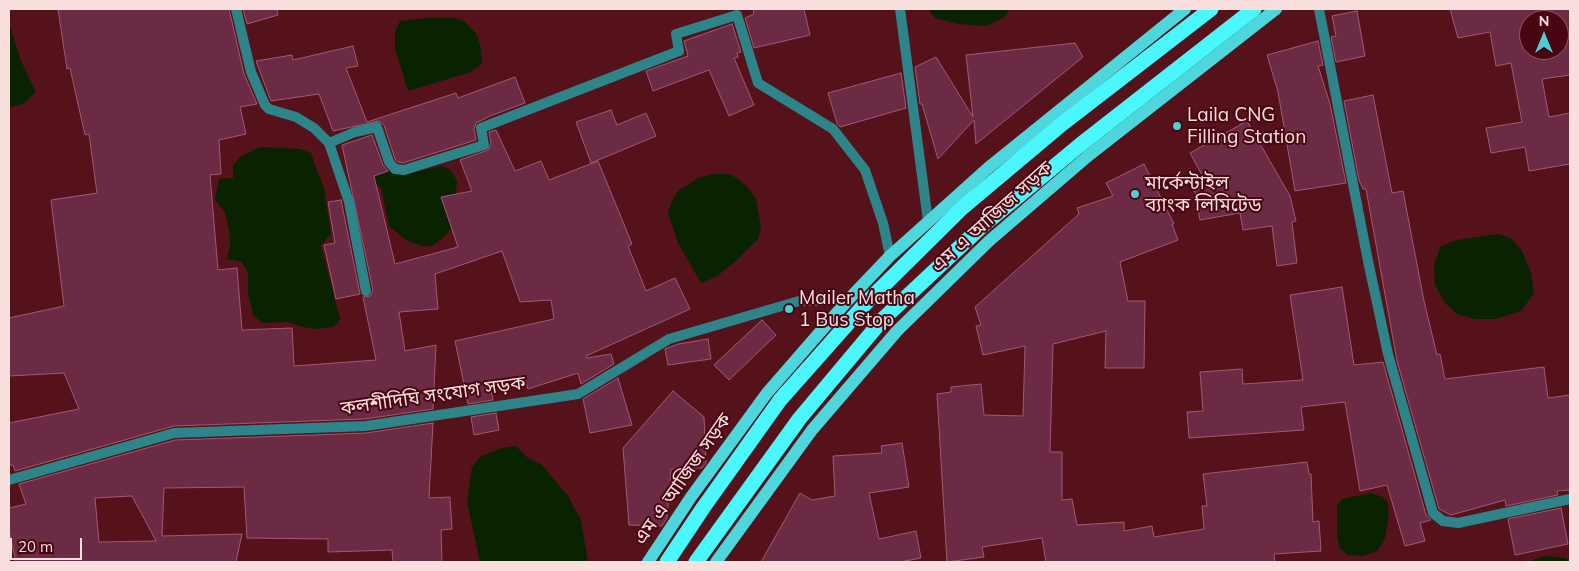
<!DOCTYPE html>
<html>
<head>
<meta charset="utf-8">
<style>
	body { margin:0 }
	#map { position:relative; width:1579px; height:571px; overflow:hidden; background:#55121a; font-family:Mulish,sans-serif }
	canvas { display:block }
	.frame { position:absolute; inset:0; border:10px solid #fadfdf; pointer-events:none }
	.north { position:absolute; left:1519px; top:10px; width:50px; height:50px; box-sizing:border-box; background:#490511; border:1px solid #905c63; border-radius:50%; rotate:0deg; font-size:14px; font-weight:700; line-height:20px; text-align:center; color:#fadfdf }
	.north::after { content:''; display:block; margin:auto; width:18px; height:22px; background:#51ccd1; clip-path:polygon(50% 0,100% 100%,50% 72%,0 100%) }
	.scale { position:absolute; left:10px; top:538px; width:72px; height:22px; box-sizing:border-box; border:2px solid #fadfdf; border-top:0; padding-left:6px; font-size:15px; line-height:18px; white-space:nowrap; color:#fadfdf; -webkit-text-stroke:4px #490511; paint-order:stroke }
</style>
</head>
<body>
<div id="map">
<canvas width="1579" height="571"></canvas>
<div class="frame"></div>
<div class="north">N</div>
<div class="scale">20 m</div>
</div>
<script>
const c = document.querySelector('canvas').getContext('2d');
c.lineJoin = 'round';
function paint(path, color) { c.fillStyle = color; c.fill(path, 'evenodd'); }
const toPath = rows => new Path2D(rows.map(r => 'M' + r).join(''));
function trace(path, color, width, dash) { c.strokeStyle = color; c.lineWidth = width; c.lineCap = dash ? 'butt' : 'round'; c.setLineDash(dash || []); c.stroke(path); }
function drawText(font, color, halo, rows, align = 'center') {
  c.font = font + ' Mulish,"Noto Sans Bengali",sans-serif'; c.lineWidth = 4; c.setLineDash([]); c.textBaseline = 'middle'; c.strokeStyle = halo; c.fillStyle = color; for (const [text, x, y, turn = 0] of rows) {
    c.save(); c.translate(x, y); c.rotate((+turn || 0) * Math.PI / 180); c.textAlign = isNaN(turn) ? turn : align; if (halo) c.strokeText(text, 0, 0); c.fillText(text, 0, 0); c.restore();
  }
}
paint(toPath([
	[928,9,1009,9,1005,17,987,26,959,24,935,18],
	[426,18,456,18,465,22,477,35,481,49,482,64,471,72,408,91,395,49,395,32,400,21],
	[9,23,21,61,36,92,23,104,9,107],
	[260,147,300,149,311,153,315,165,324,188,331,234,321,245,340,319,334,327,317,329,303,327,288,322,262,323,253,315,248,293,248,272,242,262,227,259,230,247,229,229,225,212,215,200,219,179,233,178,233,165,240,157],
	[442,166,451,170,457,181,453,227,443,238,432,246,422,246,406,240,389,226,381,188,373,183,370,175,375,170,407,174],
	[714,174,729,174,740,180,749,189,756,199,761,228,758,239,736,261,716,277,701,283,678,243,668,213,671,203,678,191,700,177],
	[1499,234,1512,239,1522,251,1531,272,1534,293,1521,311,1496,319,1475,319,1457,314,1445,303,1435,285,1434,264,1441,246,1457,240],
	[516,446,528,458,542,465,568,496,581,520,588,562,480,562,467,502,472,467,480,457,501,448],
	[1371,493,1383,497,1388,503,1389,514,1385,538,1377,551,1363,556,1348,555,1340,549,1337,535,1337,506,1342,499],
	[1545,556,1565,558,1570,562,1526,562]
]), '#092301');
const building = toPath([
	[58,9,229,9,244,74,257,104,240,107,246,134,219,140,221,174,210,175,218,270,237,268,242,330,292,328,294,366,376,360,363,297,370,296,373,290,342,145,372,135,383,165,388,171,374,176,395,264,458,247,441,197,472,191,460,160,488,150,491,144,489,132,496,130,515,171,541,161,549,180,598,161,632,244,628,246,646,291,675,278,690,309,586,356,587,358,611,354,614,364,581,384,578,373,528,389,525,379,490,386,493,400,468,404,455,341,554,319,551,300,520,302,502,251,435,274,438,309,399,312,405,351,436,345,433,409,365,419,174,426,15,471,13,465,9,465,9,423,79,409,64,373,9,376,9,318,64,306,51,200,97,193,89,134,85,135,70,68,67,69,58,9],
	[243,9,277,9,278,15,247,24,243,9],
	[753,9,804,9,810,35,754,48,745,18,754,14,753,9],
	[1450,9,1570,9,1570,75,1542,79,1549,117,1570,113,1570,164,1529,171,1525,147,1491,153,1486,128,1522,122,1511,63,1496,66,1490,32,1458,38,1450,9],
	[1529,20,1559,20,1559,50,1529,50,1529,20],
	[1357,11,1365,56,1336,62,1331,37,1336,36,1332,16,1357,11],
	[732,24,741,52,737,53,738,57,734,58,754,105,729,116,709,70,653,91,646,71,688,56,684,41,732,24],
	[1318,41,1323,65,1318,66,1330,104,1346,183,1295,191,1278,92,1267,55,1318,41],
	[1075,43,1083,57,976,144,974,120,938,159,922,104,920,104,915,67,936,57,973,117,966,55,1075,43],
	[353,46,358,66,346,68,367,122,456,93,458,98,515,77,525,103,490,116,476,123,474,129,476,140,403,163,398,162,395,159,384,125,379,121,333,131,319,94,271,101,256,61,292,55,293,60,353,46],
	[901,73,906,108,840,127,837,123,828,93,901,73],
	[1373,95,1392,193,1403,191,1424,301,1437,355,1440,354,1445,379,1544,367,1548,398,1570,395,1570,490,1557,491,1558,495,1506,506,1505,500,1451,515,1439,509,1397,361,1366,189,1363,189,1359,180,1344,101,1373,95],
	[611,110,617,125,646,113,656,136,591,163,576,122,611,110],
	[1247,121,1290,196,1296,221,1292,222,1297,263,1277,266,1272,226,1243,230,1240,213,1200,220,1194,188,1208,186,1190,153,1247,121],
	[1144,164,1174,224,1172,224,1178,240,1120,262,1128,301,1145,301,1144,368,1105,368,1106,331,1053,344,1050,452,1062,452,1062,500,1072,499,1077,525,1124,522,1124,531,1152,526,1154,537,1204,529,1202,506,1207,506,1203,474,1307,462,1309,474,1311,474,1313,522,1319,521,1321,551,1274,554,1275,562,1046,562,1042,538,982,547,984,557,947,562,937,394,951,392,951,387,981,384,984,415,1023,416,1025,346,983,355,976,326,981,325,975,307,1079,214,1077,208,1113,196,1106,183,1144,164],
	[341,200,360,294,336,299,324,245,335,243,328,202,341,200],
	[1342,287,1354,365,1383,362,1426,515,1431,520,1420,523,1425,541,1405,546,1387,485,1360,491,1345,402,1301,407,1304,430,1189,438,1187,412,1203,411,1200,372,1242,369,1243,384,1303,380,1290,295,1342,287],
	[762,320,776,335,729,380,714,365,762,320],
	[708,339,711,359,668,365,665,349,678,344,708,339],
	[618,378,632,425,590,433,583,399,618,378],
	[673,391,704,417,706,463,702,468,671,469,667,518,662,526,629,525,623,448,673,391],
	[496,413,499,430,474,435,471,417,496,413],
	[433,423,429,498,450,497,452,529,441,530,442,562,393,562,392,550,328,552,328,539,247,538,244,487,164,488,162,536,242,534,236,562,16,562,9,531,9,508,26,504,19,484,175,440,366,433,433,423],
	[132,496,156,541,99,542,95,498,132,496],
	[902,443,909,487,869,493,879,539,916,531,921,558,900,562,761,562,800,493,812,500,835,496,833,456,882,453,881,446,902,443],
	[1561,508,1568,544,1515,555,1508,519,1561,508]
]);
paint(building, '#6c2b44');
trace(building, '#a15a72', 1);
trace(toPath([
	[236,9,251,72,265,105,269,109,296,117,314,128,329,143,349,202,366,291],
	[900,9,928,221],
	[1319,9,1368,261,1388,354,1433,513,1443,521,1458,523,1570,499],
	[329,143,355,132,377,127,389,162,395,169,404,170,484,145,481,128,679,51,676,34,737,15,758,83,833,129,865,170,883,223,890,256],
	[9,480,174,433,366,426,578,394,669,339,799,301,848,300]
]), '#2d8589', 10);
trace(toPath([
	[648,562,691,497,767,393,848,300,890,256,988,168,1185,9],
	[716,562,812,430,897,331,989,241,1088,156,1276,9]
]), '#4dd6db', 12);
trace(toPath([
	[667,562,703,508,780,400,866,303,962,208,1062,124,1211,9],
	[696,562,800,418,883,319,980,228,1080,145,1254,9]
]), '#49f7fd', 15);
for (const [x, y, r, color] of [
	[1177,126,5,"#51ccd1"],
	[1135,194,5,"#51ccd1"],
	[789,309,5,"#51ccd1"]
]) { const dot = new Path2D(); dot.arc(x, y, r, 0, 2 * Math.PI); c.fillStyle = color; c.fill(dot); trace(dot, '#490511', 2); }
drawText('19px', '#fadfdf', '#490511', [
	["Laila CNG",1187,115],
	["Filling Station",1187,137],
	["মার্কেন্টাইল",1145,183],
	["ব্যাংক লিমিটেড",1145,205],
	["Mailer Matha",799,298],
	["1 Bus Stop",799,320]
], 'left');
drawText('19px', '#fadfdf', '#490511', [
	["এম এ আজিজ সড়ক",992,217,-42],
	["কলশীদিঘি সংযোগ সড়ক",433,396,-8],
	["এম এ আজিজ সড়ক",683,479,-55]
]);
</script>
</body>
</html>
